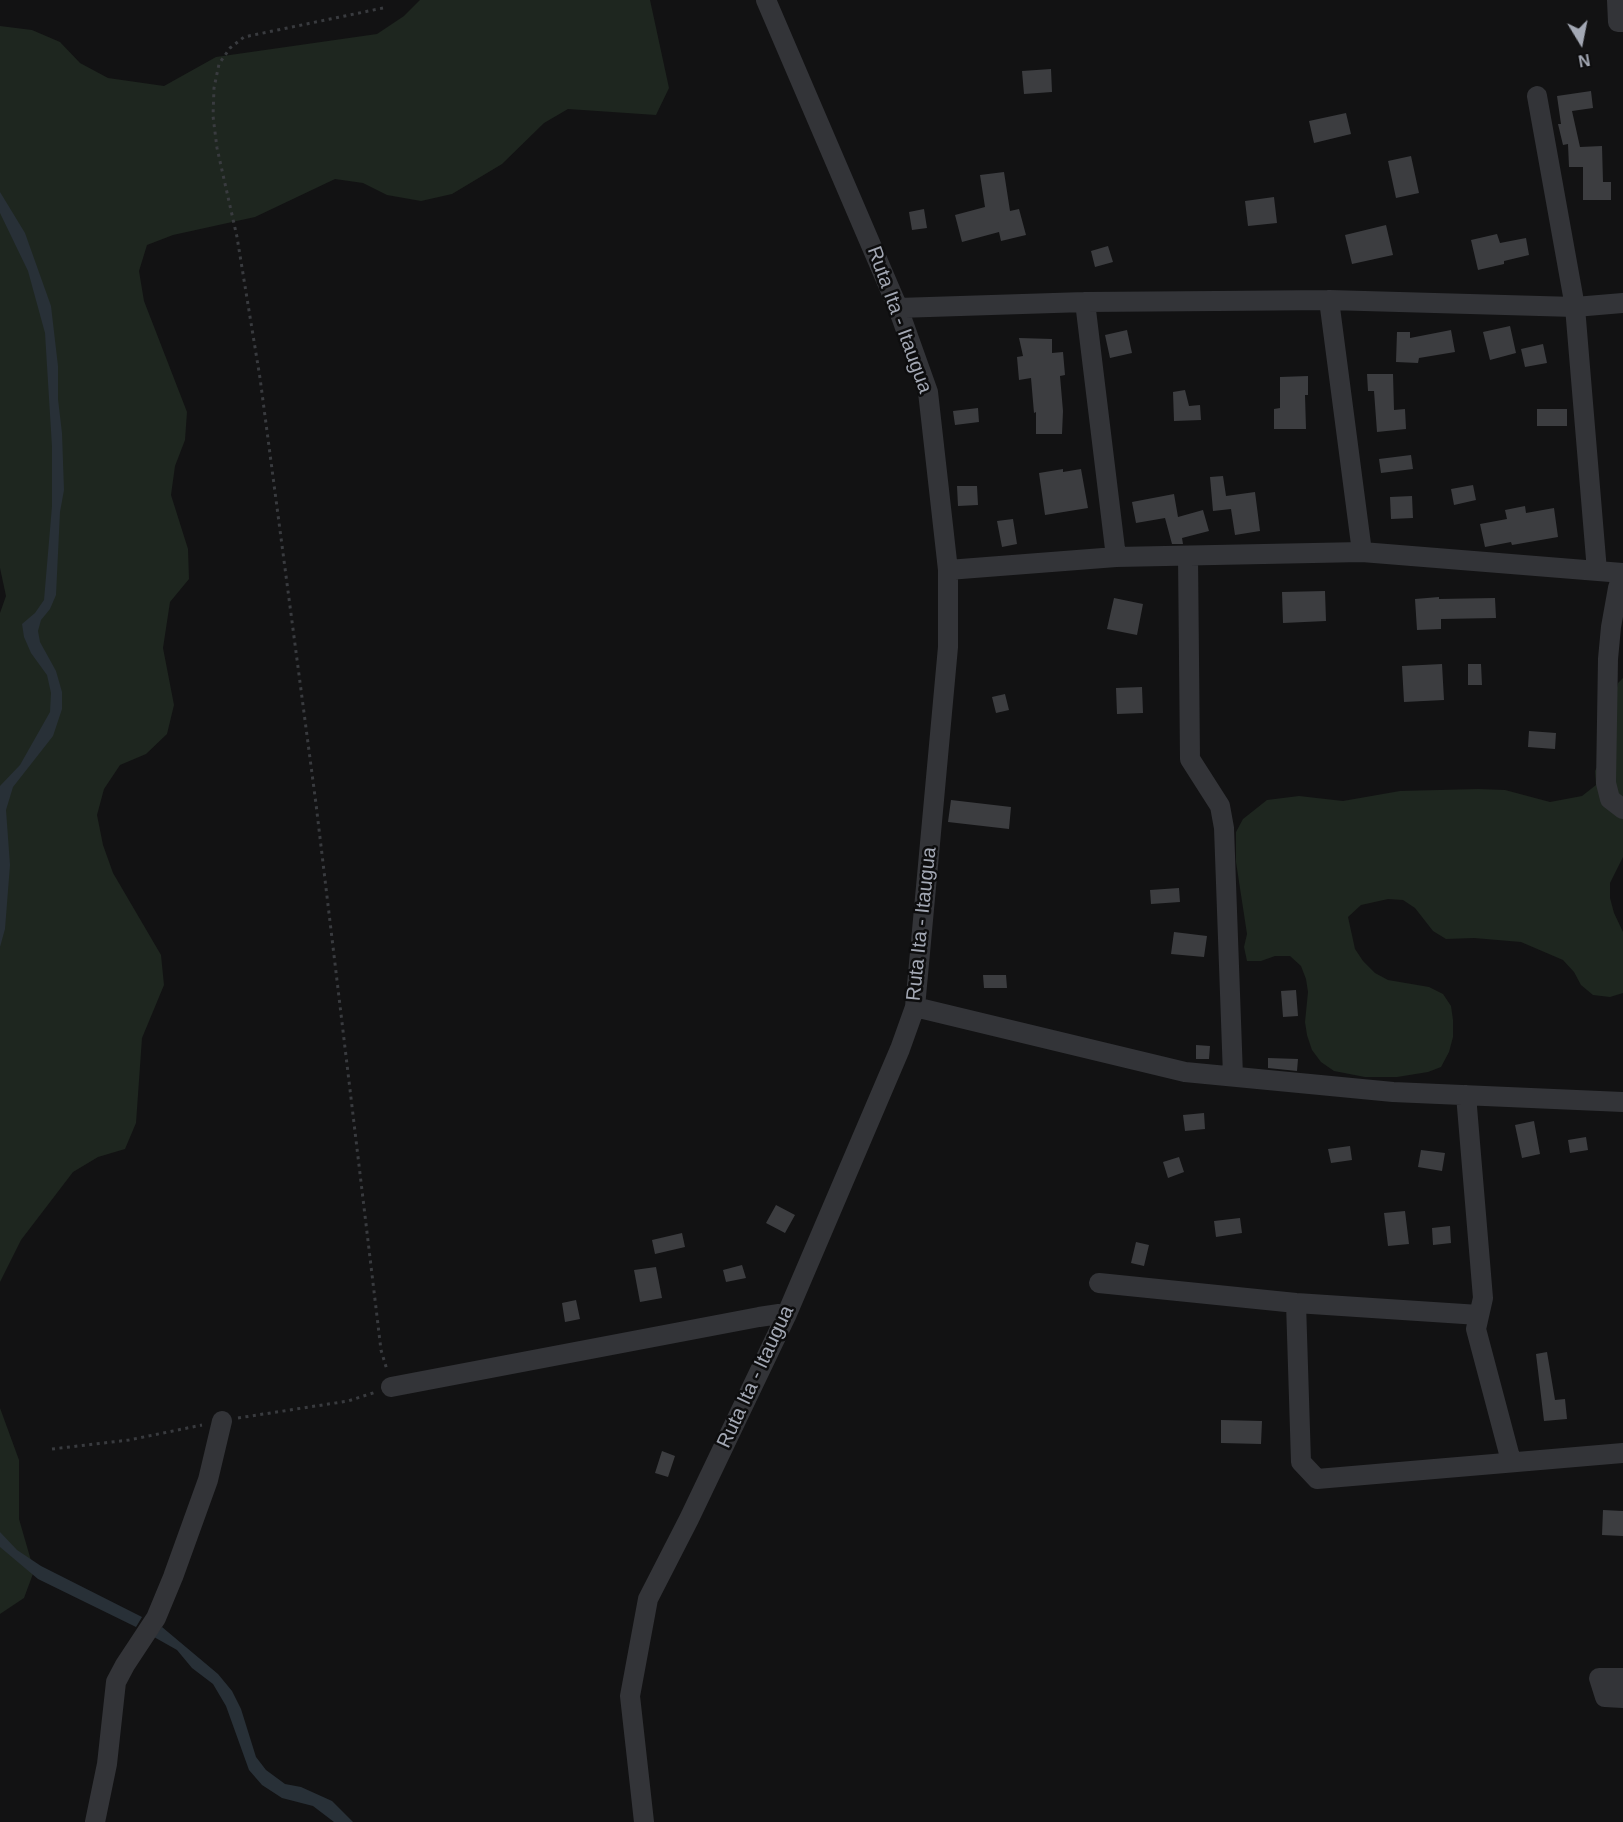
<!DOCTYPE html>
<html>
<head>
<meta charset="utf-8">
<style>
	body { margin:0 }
	#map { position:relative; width:1623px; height:1822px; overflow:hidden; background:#121213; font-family:Arial,sans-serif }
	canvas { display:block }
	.north { position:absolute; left:1551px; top:12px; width:60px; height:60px; -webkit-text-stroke:4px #0d0d0e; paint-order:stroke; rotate:170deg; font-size:16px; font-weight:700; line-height:24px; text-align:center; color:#a3a8b4 }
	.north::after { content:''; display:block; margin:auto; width:21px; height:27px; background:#a3a8b4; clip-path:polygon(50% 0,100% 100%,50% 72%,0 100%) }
</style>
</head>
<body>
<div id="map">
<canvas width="1623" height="1822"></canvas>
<div class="north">N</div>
</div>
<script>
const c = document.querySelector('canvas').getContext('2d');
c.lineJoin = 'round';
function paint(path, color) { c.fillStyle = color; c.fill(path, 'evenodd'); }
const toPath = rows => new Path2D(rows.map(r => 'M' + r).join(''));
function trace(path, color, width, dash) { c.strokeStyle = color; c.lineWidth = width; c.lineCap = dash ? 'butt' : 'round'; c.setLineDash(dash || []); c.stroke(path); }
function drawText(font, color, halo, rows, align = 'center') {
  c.font = font + ' Arial,sans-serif'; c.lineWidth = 5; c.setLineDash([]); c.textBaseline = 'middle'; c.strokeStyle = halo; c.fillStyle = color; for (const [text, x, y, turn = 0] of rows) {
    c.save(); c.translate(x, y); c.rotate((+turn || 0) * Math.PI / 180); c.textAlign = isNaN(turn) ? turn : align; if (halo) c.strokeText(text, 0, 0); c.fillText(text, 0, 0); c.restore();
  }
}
paint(toPath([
	[420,0,650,0,669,88,656,115,568,109,544,123,502,164,452,194,421,201,387,195,363,183,335,179,255,217,173,235,147,245,139,271,144,301,187,412,185,440,175,466,171,495,188,549,189,579,170,602,163,648,174,705,167,734,146,754,120,765,104,789,97,815,103,845,113,873,161,955,164,985,142,1038,136,1123,125,1149,98,1157,73,1172,21,1240,0,1282,0,613,6,596,0,568,0,26,32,30,60,42,80,63,108,78,164,86,216,57,377,34,404,16],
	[1623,678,1623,857,1610,883,1610,898,1614,913,1623,932,1623,993,1610,997,1593,995,1581,985,1574,972,1563,960,1521,942,1474,938,1446,939,1433,931,1415,908,1403,900,1388,899,1361,905,1348,917,1355,949,1363,961,1375,973,1388,980,1429,987,1443,994,1451,1006,1453,1020,1453,1037,1449,1052,1441,1067,1428,1072,1397,1077,1365,1077,1334,1071,1321,1062,1312,1050,1307,1035,1305,1022,1308,992,1306,979,1301,966,1290,956,1275,956,1261,961,1247,961,1244,947,1247,934,1236,862,1236,832,1243,819,1267,800,1299,796,1343,801,1400,791,1478,789,1505,790,1550,802,1582,796,1596,785,1595,771,1601,759,1618,683],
	[0,1408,19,1460,19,1519,34,1571,24,1598,0,1614]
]), '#1e261f');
paint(toPath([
	[0,192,25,233,51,306,58,366,58,399,62,433,64,490,60,512,56,595,50,609,41,620,38,631,40,642,56,671,62,692,62,709,53,736,13,787,6,810,10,865,5,929,0,947,0,786,20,765,50,712,51,693,47,675,31,653,24,637,22,624,35,613,44,600,52,506,52,447,45,333,28,271,0,213],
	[0,1532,17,1550,41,1566,142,1617,136,1627,38,1579,0,1547],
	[162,1627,218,1674,232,1691,241,1709,256,1757,266,1770,285,1784,301,1787,332,1801,353,1822,334,1822,313,1806,282,1798,262,1785,249,1770,226,1706,213,1684,192,1668,177,1650,154,1637]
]), '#283037');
paint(toPath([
	[1051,69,1052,92,1024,94,1022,71],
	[1591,91,1593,108,1572,111,1580,147,1602,146,1603,182,1611,182,1611,200,1583,200,1583,167,1569,167,1568,144,1563,145,1558,124,1561,124,1557,96],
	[1346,113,1351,134,1314,143,1309,121],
	[1411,156,1419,193,1396,198,1388,161],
	[1004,172,1010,211,1019,209,1026,235,1001,241,999,232,962,242,955,215,985,207,980,175],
	[1274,197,1277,223,1248,226,1245,201],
	[924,209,927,228,912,230,909,212],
	[1386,225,1393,255,1352,264,1345,235],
	[1497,234,1500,243,1526,238,1529,255,1504,261,1504,264,1478,270,1471,240],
	[1108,246,1113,262,1095,267,1091,251],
	[1510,326,1516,353,1490,360,1483,332],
	[1127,330,1132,353,1110,358,1105,335],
	[1451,330,1455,352,1419,358,1418,363,1396,362,1397,332,1410,332,1410,338],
	[1019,338,1052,339,1052,353,1063,352,1065,375,1060,376,1063,411,1062,434,1036,434,1036,412,1034,413,1031,378,1019,380,1017,357,1023,356],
	[1543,344,1547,363,1525,367,1521,349],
	[1367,374,1393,374,1394,410,1405,409,1406,429,1377,432,1374,391,1368,391],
	[1308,376,1308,395,1305,395,1306,429,1274,429,1274,409,1280,408,1280,377],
	[1185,390,1189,406,1200,405,1201,420,1174,421,1173,392],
	[978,408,979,422,955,425,953,411],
	[1537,409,1567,409,1567,426,1537,426],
	[1411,455,1413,469,1381,473,1379,459],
	[1063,469,1063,472,1081,469,1088,508,1045,515,1039,473],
	[1223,476,1226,496,1255,492,1260,531,1235,535,1231,509,1213,511,1210,477],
	[1473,485,1476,500,1454,505,1451,489],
	[957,486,977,486,978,505,958,506],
	[1174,494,1178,517,1203,510,1209,531,1182,538,1183,544,1172,544,1165,518,1136,523,1132,502],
	[1412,496,1413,518,1391,519,1390,497],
	[1525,506,1526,513,1554,508,1558,537,1512,545,1511,542,1485,547,1480,524,1507,519,1505,510],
	[1013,519,1017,544,1002,547,997,521],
	[1325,591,1326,621,1283,623,1282,592],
	[1439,597,1439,599,1495,598,1496,618,1441,619,1441,629,1417,630,1415,599],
	[1114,598,1143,604,1137,635,1107,629],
	[1442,664,1444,700,1404,702,1402,666],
	[1468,664,1481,664,1482,685,1468,685],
	[1142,687,1143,713,1117,714,1116,688],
	[1005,694,1009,710,996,713,992,697],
	[1529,731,1556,733,1555,749,1528,747],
	[951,800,1011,807,1009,829,948,822],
	[1179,888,1180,902,1151,904,1150,890],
	[1174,932,1207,936,1204,957,1171,954],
	[983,975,1006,975,1007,988,984,988],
	[1296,990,1298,1016,1283,1017,1281,991],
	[1196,1045,1210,1046,1209,1059,1196,1059],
	[1268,1058,1298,1059,1297,1071,1268,1068],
	[1204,1113,1205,1129,1185,1131,1183,1115],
	[1534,1121,1540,1154,1522,1158,1515,1125],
	[1586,1137,1588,1150,1570,1153,1568,1140],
	[1350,1146,1352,1160,1331,1163,1328,1149],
	[1421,1150,1445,1153,1442,1171,1418,1167],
	[1179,1157,1184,1172,1168,1178,1163,1162],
	[776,1205,795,1215,785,1233,766,1223],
	[1405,1211,1409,1244,1388,1246,1384,1213],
	[1240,1218,1242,1233,1216,1237,1214,1221],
	[1450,1226,1451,1243,1433,1245,1432,1228],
	[682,1233,685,1247,655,1254,652,1240],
	[1136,1242,1149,1245,1144,1266,1131,1263],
	[742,1265,746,1278,726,1282,723,1270],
	[656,1267,662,1298,640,1302,634,1270],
	[576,1300,580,1319,565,1322,562,1303],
	[1547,1352,1555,1400,1565,1399,1567,1419,1544,1421,1536,1354],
	[1221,1420,1262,1421,1261,1444,1221,1443],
	[662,1451,675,1456,668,1477,655,1473],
	[1603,1510,1623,1511,1623,1536,1602,1535]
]), '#3c3d40');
trace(toPath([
	[383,8,244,37,230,48,219,64,214,88,213,116,217,148,237,237,260,378,316,804,381,1350,387,1370],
	[238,1418,348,1401,376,1392],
	[52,1449,129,1440,202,1425]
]), '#393b3f', 3, [3, 4.5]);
trace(toPath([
	[1617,0,1618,22,1623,22],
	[1537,96,1575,307,1597,571],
	[1329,300,1362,552],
	[1085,302,1116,557],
	[898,308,1085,302,1217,301,1329,300,1575,307,1623,303],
	[1188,556,1190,759,1220,806,1224,828,1233,1076],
	[948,570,1116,557,1362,552,1623,573],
	[1623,573,1618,588,1611,627,1608,659,1606,783,1610,799,1623,809],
	[915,1007,1185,1072,1393,1092,1623,1102],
	[1466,1095,1483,1298,1476,1329,1511,1461],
	[1099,1283,1296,1303,1479,1315],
	[1296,1303,1301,1462,1317,1479,1623,1453],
	[391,1387,759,1317,779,1314,786,1316],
	[1623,1678,1599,1678,1605,1697,1623,1698],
	[95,1822,107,1764,116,1682,125,1665,156,1618,173,1577,208,1480,222,1421],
	[644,1822,630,1696,648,1599,689,1519,786,1316,900,1049,915,1007,948,647,948,570,928,392,898,308,766,0]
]), '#333438', 20);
drawText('20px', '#a3a8b4', '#0d0d0e', [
	["Ruta Ita - Itaugua",899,320,70],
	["Ruta Ita - Itaugua",922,924,-84],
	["Ruta Ita - Itaugua",756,1377,-65]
]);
</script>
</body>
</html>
